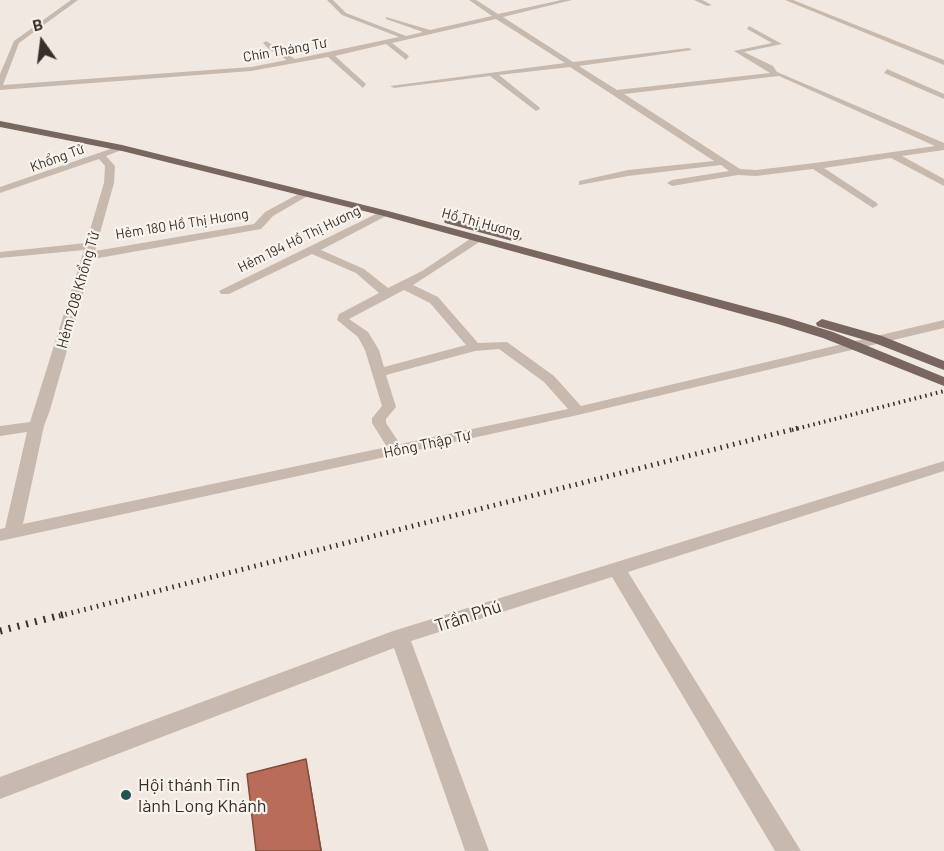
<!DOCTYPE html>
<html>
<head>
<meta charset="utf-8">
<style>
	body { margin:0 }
	#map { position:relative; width:944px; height:851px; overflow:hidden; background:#f1e9e1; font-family:Barlow,sans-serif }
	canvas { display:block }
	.north { position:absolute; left:12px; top:12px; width:60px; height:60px; -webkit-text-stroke:4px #f9f3ee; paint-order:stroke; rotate:346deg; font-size:16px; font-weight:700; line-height:24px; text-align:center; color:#382f2c }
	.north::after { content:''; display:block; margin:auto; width:21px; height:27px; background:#382f2c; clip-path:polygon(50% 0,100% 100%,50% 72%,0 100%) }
</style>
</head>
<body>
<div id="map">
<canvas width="944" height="851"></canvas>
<div class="north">B</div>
</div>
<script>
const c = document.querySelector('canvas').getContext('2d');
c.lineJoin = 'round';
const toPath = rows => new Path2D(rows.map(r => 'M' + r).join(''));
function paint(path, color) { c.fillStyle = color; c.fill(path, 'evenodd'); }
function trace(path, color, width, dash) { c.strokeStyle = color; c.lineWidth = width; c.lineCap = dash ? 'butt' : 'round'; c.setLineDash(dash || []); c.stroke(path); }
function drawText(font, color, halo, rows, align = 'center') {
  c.font = font + ' Barlow,sans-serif'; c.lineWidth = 4.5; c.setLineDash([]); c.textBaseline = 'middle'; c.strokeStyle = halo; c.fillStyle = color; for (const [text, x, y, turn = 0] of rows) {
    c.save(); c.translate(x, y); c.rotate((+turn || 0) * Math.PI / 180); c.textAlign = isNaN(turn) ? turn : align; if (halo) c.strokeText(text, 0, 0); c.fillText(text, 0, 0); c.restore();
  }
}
paint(toPath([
	[71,0,78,0,19,43,3,85,251,67,287,60,270,50,263,43,266,41,295,59,399,37,342,15,327,0,333,0,346,13,406,36,423,32,386,19,386,17,430,30,492,16,469,0,476,0,498,14,561,0,572,0,503,17,573,62,689,48,692,50,579,66,617,90,770,73,734,51,772,43,747,29,749,26,782,44,744,52,773,66,777,72,944,143,944,150,902,156,944,179,944,186,891,158,824,168,877,203,878,205,873,208,813,169,756,176,738,175,672,186,667,183,672,180,729,171,721,165,628,176,579,185,579,181,628,170,714,161,570,67,499,75,539,107,540,109,536,111,490,76,394,88,390,86,565,63,496,19,392,43,409,56,406,60,386,44,335,56,366,84,363,88,328,57,251,71,0,90,0,74,14,41,71,0],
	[779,76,935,146,815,163,756,170,740,169,624,94,779,76],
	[694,0,702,0,712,5,707,6,694,0],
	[785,0,793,0,944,60,944,65,785,0],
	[887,69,944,94,944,99,884,73,887,69],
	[119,146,127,148,106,156,115,166,114,183,95,251,254,224,265,212,302,192,311,194,273,216,261,229,93,259,50,410,44,426,23,524,387,447,372,423,372,418,382,406,365,350,358,337,337,320,339,314,379,293,356,273,312,254,229,294,221,294,219,291,384,210,389,213,388,215,321,250,364,269,388,288,422,271,473,237,481,237,481,241,413,285,438,297,478,343,507,342,554,376,581,406,944,320,944,328,578,415,0,541,0,529,5,528,27,432,0,436,0,426,30,422,84,250,0,258,0,252,86,243,104,183,105,166,99,159,0,193,0,187,119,146],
	[404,290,430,303,466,345,384,367,379,350,368,332,349,319,404,290],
	[499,349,544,382,568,409,400,444,386,423,386,419,396,407,386,375,475,351,499,349],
	[944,461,944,471,628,572,801,851,775,851,612,577,411,641,489,851,465,851,394,648,0,799,0,777,393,631,944,461]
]), '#c8b9ae');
paint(toPath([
	[0,121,122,145,388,211,788,318,833,332,944,377,944,386,823,338,778,324,380,215,122,151,0,127,0,121],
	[449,218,520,237,522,239,516,242,445,223,444,221,449,218],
	[822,319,882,336,944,361,944,370,872,342,817,326,816,323,822,319]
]), '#78665f');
trace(toPath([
	[792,430,944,391]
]), '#382f2c', 4, [1.5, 4]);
trace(toPath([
	[59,616,798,428]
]), '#382f2c', 5, [1.5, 5]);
trace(toPath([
	[0,631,65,614]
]), '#382f2c', 7, [2, 7]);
paint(toPath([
	[306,759,310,779,322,851,321,851]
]), '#824c3d');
const building = toPath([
	[306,759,321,851,256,851,247,774,306,759]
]);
paint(building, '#b96c57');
trace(building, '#824c3d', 1.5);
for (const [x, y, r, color] of [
	[126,795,6,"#255355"]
]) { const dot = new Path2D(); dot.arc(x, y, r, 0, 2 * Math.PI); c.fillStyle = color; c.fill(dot); trace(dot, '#f9f3ee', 2); }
drawText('14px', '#382f2c', '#f9f3ee', [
	["Chín Tháng Tư",285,50,-10],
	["Khổng Tử",57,158,-20],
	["Hồ Thị Hương",481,223,15],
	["Hẻm 180 Hồ Thị Hương",182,224,-9],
	["Hẻm 194 Hồ Thị Hương",299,239,-26]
]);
drawText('15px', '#382f2c', '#f9f3ee', [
	["Hẻm 208 Khổng Tử",78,290,-74],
	["Hồng Thập Tự",427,444,-12]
]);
drawText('18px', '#382f2c', '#f9f3ee', [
	["Trần Phú",468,616,-18]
]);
drawText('18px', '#382f2c', '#f9f3ee', [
	["Hội thánh Tin",138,785],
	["lành Long Khánh",138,806]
], 'left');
</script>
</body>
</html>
